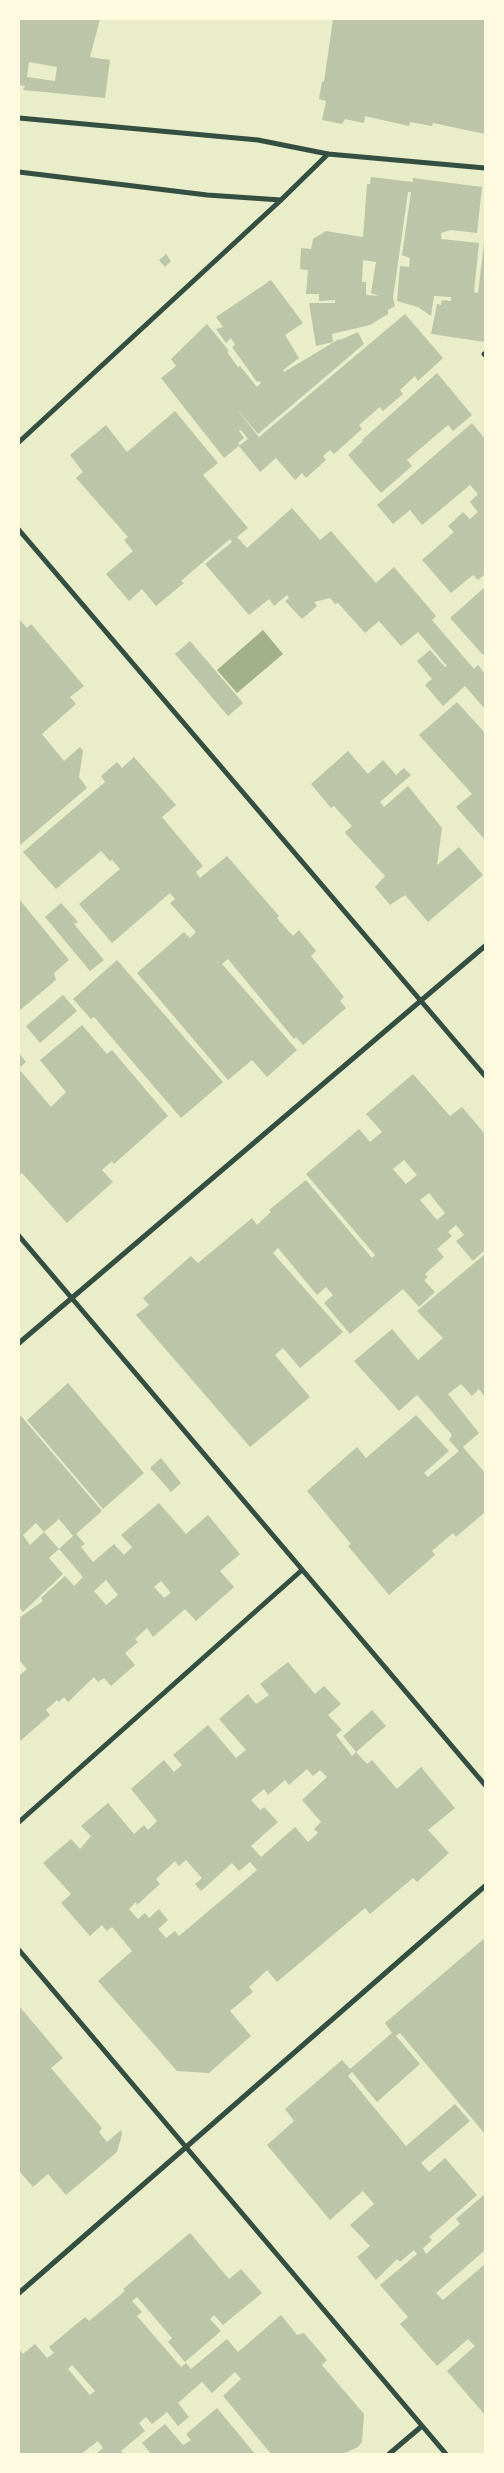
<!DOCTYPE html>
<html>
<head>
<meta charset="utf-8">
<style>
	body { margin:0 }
	#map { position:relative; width:504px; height:2473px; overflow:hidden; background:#e9edc9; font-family:"Asap Condensed",sans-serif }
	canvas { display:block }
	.frame { position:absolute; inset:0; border:20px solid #fefae0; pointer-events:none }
</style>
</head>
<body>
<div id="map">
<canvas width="504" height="2473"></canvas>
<div class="frame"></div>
</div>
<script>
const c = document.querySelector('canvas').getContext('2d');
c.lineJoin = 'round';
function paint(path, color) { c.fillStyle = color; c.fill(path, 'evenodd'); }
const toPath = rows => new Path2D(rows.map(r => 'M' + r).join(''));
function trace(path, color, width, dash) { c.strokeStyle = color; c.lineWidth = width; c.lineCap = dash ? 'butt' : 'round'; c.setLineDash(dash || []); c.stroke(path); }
paint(toPath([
	[263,630,283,654,237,693,217,670]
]), '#a3b18a');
paint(toPath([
	[19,19,100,19,90,57,110,60,105,98,23,90,25,86,19,85],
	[29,62,57,67,55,81,27,77],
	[333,19,485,19,485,134,433,123,432,126,410,122,409,126,365,116,364,123,345,119,342,124,322,120,326,101,319,99,322,81,324,82],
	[371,177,413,182,413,178,482,187,477,233,451,230,441,233,441,239,479,243,474,292,478,293,485,236,485,342,431,334,437,304,441,305,442,300,451,301,451,297,434,296,431,316,418,307,397,301,400,266,409,267,410,258,402,255,411,192,408,192,393,298,395,306,388,310,388,314,370,325,332,334,333,342,316,346,309,303,335,303,335,300,319,301,319,294,306,294,308,270,300,269,301,248,311,249,313,239,326,231,363,237,367,184,370,184],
	[363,260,376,262,371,293,379,296,366,295,366,282,362,282],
	[166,254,171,261,165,267,159,260],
	[271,280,303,323,285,335,299,358,283,370,284,372,339,339,340,340,358,332,364,344,258,434,235,407,259,437,405,314,443,358,418,381,415,376,400,390,403,394,383,411,380,407,359,425,362,429,334,454,330,450,323,456,326,460,306,478,302,473,295,480,276,458,260,472,239,446,224,458,161,378,176,366,171,359,207,324,229,351,227,352,238,367,240,366,257,387,261,383,259,381,257,382,232,347,235,345,231,338,226,343,216,329,223,327,216,317],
	[241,430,248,439,240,445,238,443,244,438,239,431],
	[437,373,472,415,453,431,448,425,407,460,412,466,381,493,348,455,363,441,362,440],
	[175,411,218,463,203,475,248,528,237,537,247,548,292,508,320,540,331,531,376,583,394,567,436,616,432,620,474,669,478,665,485,674,485,709,465,686,443,706,425,685,432,679,417,661,430,650,445,667,447,666,418,632,401,646,379,621,365,633,338,603,335,604,330,598,314,602,317,606,302,619,285,601,289,598,287,595,274,606,269,599,249,615,205,564,232,542,230,539,181,581,184,583,156,606,142,589,129,601,106,574,133,551,124,540,128,537,76,478,83,472,70,455,106,425,127,452],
	[472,423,485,439,485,574,478,580,473,575,451,593,422,560,454,532,448,526,463,512,470,519,478,512,470,502,478,494,470,485,422,525,410,510,393,524,377,505],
	[485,587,485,653,483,655,450,618],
	[19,619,27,628,31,624,84,686,70,697,76,704,42,734,64,761,80,747,83,751,79,777,87,788,19,846],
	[190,641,243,703,228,716,175,654],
	[457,702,485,733,485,840,456,807,472,794,419,735],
	[348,751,368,774,383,760,396,775,404,768,411,775,380,802,384,807,408,786,442,828,437,865,459,847,483,875,428,922,405,895,390,905,375,887,385,876,346,834,345,832,352,826,334,806,331,808,311,784],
	[134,757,176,805,162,817,203,866,196,872,200,878,227,856,279,916,277,918,282,924,293,936,299,930,316,951,311,956,344,997,340,1001,346,1008,303,1045,296,1037,294,1039,228,959,222,964,297,1050,267,1077,252,1060,228,1080,137,973,184,932,190,938,196,932,170,903,175,899,170,893,112,943,79,904,120,869,112,860,110,861,101,851,56,889,23,852,105,782,101,776,117,762,122,768],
	[19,899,69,960,54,973,56,980,19,1011],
	[61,903,78,922,74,924,104,960,90,971,45,917],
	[117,960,223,1082,181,1118,94,1017,91,1019,73,999],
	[63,995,77,1011,40,1043,26,1026],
	[82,1025,107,1054,112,1050,168,1116,114,1164,112,1161,102,1170,113,1182,67,1223,22,1173,19,1175,19,1069,51,1107,66,1092,40,1060],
	[19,1053,26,1062,19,1068],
	[413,1074,450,1116,462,1107,485,1134,485,1250,473,1261,456,1241,464,1235,456,1225,448,1232,452,1236,437,1249,444,1257,425,1274,428,1277,424,1280,435,1292,419,1307,403,1289,350,1334,324,1303,333,1295,326,1287,317,1295,278,1248,273,1253,343,1332,300,1368,283,1348,275,1355,310,1397,250,1447,136,1315,149,1305,143,1298,191,1256,198,1263,252,1218,257,1225,271,1212,269,1210,306,1180,372,1258,375,1255,306,1174,359,1129,370,1142,382,1132,366,1114],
	[404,1160,417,1175,406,1184,393,1169],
	[429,1193,445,1213,437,1220,420,1200],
	[485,1254,485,1397,479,1389,472,1396,461,1384,448,1394,479,1433,463,1447,485,1473,485,1512,456,1537,453,1533,447,1538,432,1551,435,1555,389,1595,348,1546,351,1544,307,1491,357,1447,366,1458,416,1415,449,1451,424,1473,428,1477,459,1451,449,1440,452,1435,417,1395,399,1411,354,1361,392,1329,418,1360,443,1338,417,1311],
	[68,1383,144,1473,103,1509,27,1420],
	[21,1416,102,1511,76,1534,85,1544,81,1547,93,1562,114,1544,124,1555,132,1547,121,1535,159,1503,186,1534,208,1515,240,1554,220,1571,234,1587,196,1621,185,1609,153,1637,147,1628,135,1639,138,1642,125,1653,135,1665,111,1686,104,1678,98,1682,94,1677,68,1702,64,1697,59,1702,57,1700,46,1710,50,1715,19,1742,19,1676,27,1669,19,1660,19,1618,43,1601,41,1598,65,1576,74,1586,83,1577,59,1549,49,1558,63,1574,23,1612,19,1607,19,1418],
	[59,1519,73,1536,59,1549,44,1532,30,1545,23,1535,36,1523,44,1532],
	[106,1580,118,1595,106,1605,94,1591],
	[161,1581,171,1593,164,1598,154,1587],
	[161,1458,181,1483,171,1492,150,1468],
	[288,1662,315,1694,324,1686,341,1704,328,1715,342,1730,336,1735,352,1756,356,1752,367,1764,372,1760,397,1789,421,1767,455,1808,428,1830,449,1853,417,1882,413,1878,370,1914,365,1908,277,1982,267,1970,249,1987,253,1992,230,2011,251,2036,209,2073,177,2071,98,1981,132,1951,112,1927,107,1931,102,1925,90,1936,61,1903,71,1894,43,1863,71,1839,80,1849,91,1836,81,1826,108,1803,134,1834,144,1825,148,1830,157,1821,131,1789,164,1760,174,1772,182,1765,173,1755,208,1725,236,1758,246,1750,219,1719,248,1694,256,1704,269,1695,260,1684],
	[307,1769,313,1776,320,1770,327,1777,302,1800,321,1822,314,1829,318,1833,308,1842,295,1827,261,1857,251,1846,278,1822,264,1807,260,1810,251,1800,264,1789,268,1795,285,1780,289,1785],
	[186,1860,202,1878,195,1884,201,1891,232,1863,239,1871,250,1862,257,1870,179,1936,175,1931,166,1938,158,1929,168,1920,159,1909,149,1918,145,1913,138,1919,129,1909,136,1902,137,1905,160,1884,156,1879,175,1861,179,1866],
	[372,1710,386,1726,356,1752,343,1736],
	[485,1938,485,2134,400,2033,396,2036,420,2064,377,2102,352,2072,348,2076,406,2146,455,2104,470,2121,421,2163,429,2172,445,2158,477,2195,429,2237,432,2240,423,2248,426,2254,460,2224,456,2219,485,2194,485,2250,436,2293,443,2300,485,2264,485,2415,447,2371,475,2346,468,2339,437,2366,400,2324,408,2317,380,2285,417,2254,414,2250,400,2262,397,2259,376,2280,357,2257,370,2246,350,2225,374,2204,363,2191,330,2220,267,2145,294,2121,285,2109,342,2060,350,2069,392,2033,385,2023],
	[19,2006,63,2058,51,2068,102,2128,99,2132,107,2142,121,2130,122,2134,117,2152,66,2195,48,2174,33,2187,19,2171],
	[190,2233,229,2279,241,2269,262,2293,223,2325,214,2315,210,2319,221,2331,185,2362,168,2342,172,2338,137,2297,132,2301,142,2312,137,2316,181,2367,186,2363,191,2369,227,2339,238,2352,281,2315,297,2335,304,2333,327,2360,322,2365,364,2414,362,2442,358,2447,343,2454,271,2454,223,2396,241,2379,235,2372,212,2393,202,2382,178,2403,189,2417,178,2426,167,2412,152,2424,146,2417,139,2423,145,2431,121,2451,124,2454,96,2454,103,2448,98,2441,81,2454,19,2454,19,2349,23,2354,35,2344,47,2358,54,2353,49,2347,85,2317,89,2321,125,2291,123,2289],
	[72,2365,95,2391,90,2395,68,2369],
	[217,2408,255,2454,151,2454,142,2443,165,2424,183,2445,191,2440,186,2434]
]), '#bcc5a7');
trace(toPath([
	[19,118,258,140,328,154,485,168],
	[19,172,207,195,281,200],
	[484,354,485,355],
	[19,442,281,200,328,154],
	[19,530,485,1076],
	[19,1236,485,1785],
	[19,1343,485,946],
	[19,1822,302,1570],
	[19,1950,446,2454],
	[19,2293,485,1886],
	[389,2454,422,2426]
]), '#344e41', 5);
</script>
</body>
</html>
